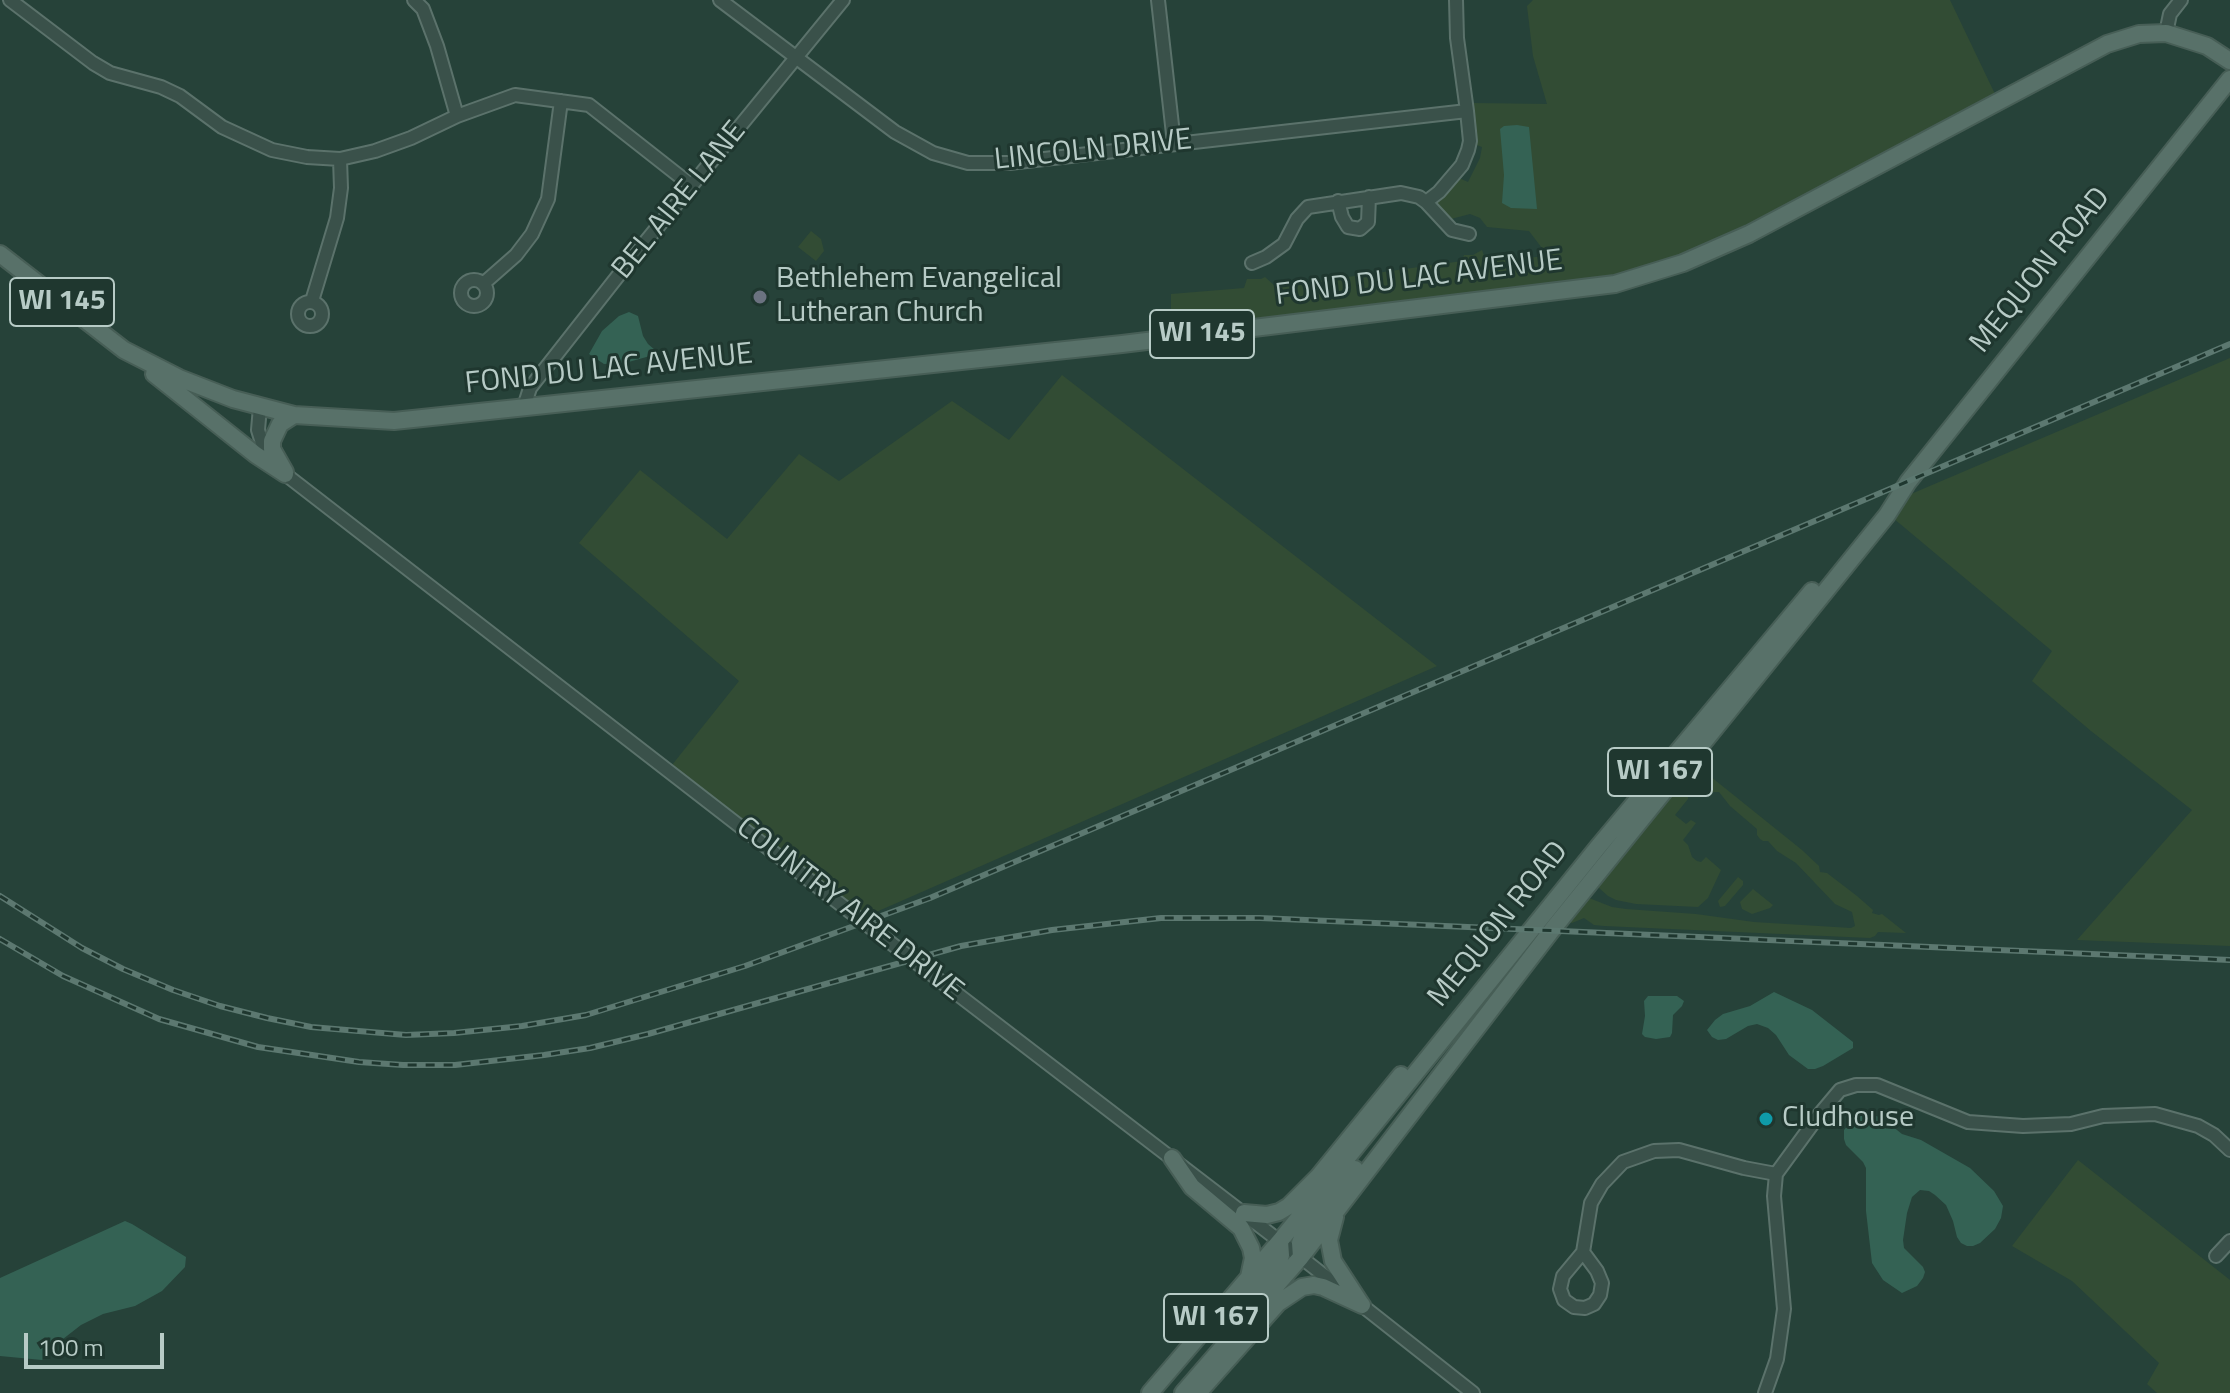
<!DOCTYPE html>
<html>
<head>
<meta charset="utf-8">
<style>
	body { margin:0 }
	#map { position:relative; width:2230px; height:1393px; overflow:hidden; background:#264239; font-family:"Titillium Web",sans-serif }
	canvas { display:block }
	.scale { position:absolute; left:24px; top:1333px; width:140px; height:36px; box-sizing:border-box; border:4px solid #b7cbc6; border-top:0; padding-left:10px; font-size:24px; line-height:28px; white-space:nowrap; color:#b7cbc6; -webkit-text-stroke:6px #1f372f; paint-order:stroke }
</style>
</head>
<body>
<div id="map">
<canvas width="2230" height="1393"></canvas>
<div class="scale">100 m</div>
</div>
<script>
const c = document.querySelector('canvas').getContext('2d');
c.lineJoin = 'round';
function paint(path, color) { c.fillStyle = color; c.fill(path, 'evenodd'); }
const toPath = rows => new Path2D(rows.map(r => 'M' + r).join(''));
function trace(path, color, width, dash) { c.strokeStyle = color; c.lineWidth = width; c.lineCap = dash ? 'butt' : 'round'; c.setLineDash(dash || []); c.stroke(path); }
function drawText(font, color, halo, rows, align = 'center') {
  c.font = font + ' "Titillium Web",sans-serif'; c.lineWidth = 6; c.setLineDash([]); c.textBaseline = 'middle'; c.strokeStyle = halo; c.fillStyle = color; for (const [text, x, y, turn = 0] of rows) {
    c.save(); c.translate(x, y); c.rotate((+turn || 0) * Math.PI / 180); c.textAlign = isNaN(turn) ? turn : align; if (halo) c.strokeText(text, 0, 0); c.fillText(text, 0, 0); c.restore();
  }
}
paint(toPath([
	[1533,0,1950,0,1995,94,1779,210,1703,248,1653,266,1594,281,1171,329,1171,294,1244,288,1247,279,1261,279,1265,277,1276,287,1462,261,1464,255,1473,255,1482,250,1486,261,1548,256,1529,231,1487,227,1480,218,1470,214,1451,219,1445,216,1437,205,1439,199,1459,178,1468,182,1480,158,1482,147,1474,144,1473,103,1547,104,1533,56,1527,6],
	[811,231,821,239,824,251,816,261,798,247],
	[2230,358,2230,946,2077,940,2192,810,2091,731,2032,681,2052,651,1893,518,1911,494],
	[1062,375,1437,666,867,916,672,765,739,681,579,543,640,470,727,539,799,454,839,481,952,401,1009,440],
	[1695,764,1802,850,1819,866,1820,872,1827,873,1857,896,1873,910,1872,913,1879,915,1882,914,1906,933,1878,932,1875,936,1870,938,1604,926,1594,925,1584,918,1572,923,1566,921,1585,899,1589,898,1612,907,1626,909,1696,914,1754,922,1851,928,1855,926,1852,912,1835,904,1796,863,1777,851,1768,841,1763,841,1760,839,1757,835,1757,829,1730,806,1719,792,1710,792,1695,779,1690,771],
	[1677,786,1681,787,1688,796,1688,799,1675,815,1686,824,1691,820,1696,823,1683,840,1688,845,1692,857,1697,861,1701,862,1706,857,1721,870,1708,898,1698,907,1636,904,1616,900,1608,896,1599,888,1599,881],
	[1738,877,1743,881,1743,885,1725,906,1720,907,1718,901],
	[1753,889,1773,905,1770,908,1752,914,1742,909,1740,902],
	[2078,1160,2230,1280,2230,1393,2157,1393,2147,1384,2159,1363,2072,1281,2012,1246]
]), '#324c34');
paint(toPath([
	[1517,125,1529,127,1537,209,1511,208,1502,203,1504,175,1500,129,1504,126],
	[629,312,638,316,643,336,648,344,655,350,650,356,625,363,604,364,589,354,602,331,619,316],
	[1774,992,1812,1010,1853,1042,1853,1048,1823,1066,1815,1069,1808,1069,1789,1055,1776,1035,1768,1028,1757,1024,1748,1026,1726,1039,1718,1040,1712,1037,1707,1030,1715,1020,1723,1014,1750,1006],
	[1648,996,1677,996,1684,1001,1682,1006,1673,1015,1672,1033,1670,1037,1656,1039,1645,1037,1642,1034,1645,1016,1644,1001],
	[1865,1112,1882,1118,1902,1134,1921,1140,1970,1168,1994,1191,2003,1206,2001,1218,1995,1229,1980,1243,1973,1246,1967,1246,1961,1243,1957,1237,1953,1221,1946,1205,1935,1195,1929,1191,1920,1190,1912,1197,1907,1213,1903,1240,1904,1248,1923,1267,1925,1272,1923,1278,1917,1286,1902,1293,1883,1280,1872,1263,1866,1211,1866,1168,1863,1162,1846,1145,1844,1139,1844,1130,1858,1114],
	[125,1221,132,1224,186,1257,185,1267,162,1291,135,1306,103,1314,81,1325,54,1346,42,1360,0,1356,0,1278]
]), '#346254');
const minor = toPath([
	[10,0,93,63,110,73,161,87,180,96,222,127,272,150,307,157,340,159,375,151,411,138,457,116,515,95,589,105,692,186],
	[414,0,423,9,437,46,457,116],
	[720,0,895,132,933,153,968,163,1009,163,1467,111],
	[1158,0,1174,143],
	[2166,33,2170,14,2181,0],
	[1338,201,1342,217,1348,227,1360,229,1368,222,1369,197],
	[1426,202,1439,192,1462,165,1468,150,1470,141,1467,111,1457,38,1456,0],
	[1252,263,1266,257,1284,244,1297,219,1308,207,1401,193,1419,197,1426,202,1452,230,1469,234],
	'461 293a13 13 0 1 1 26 0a13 13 0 1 1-26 0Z',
	[483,284,516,255,532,234,548,199,561,101],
	[312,301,337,218,341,188,340,159],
	'298 314a12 12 0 1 1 24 0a12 12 0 1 1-24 0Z',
	[260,407,258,430,263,446,272,460,285,474,866,924,1312,1266,1473,1393],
	[524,407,530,388,625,267,843,0],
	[1583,1252,1597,1271,1602,1283,1600,1295,1594,1304,1585,1308,1574,1307,1564,1300,1560,1289,1563,1276,1583,1252,1591,1203,1602,1184,1623,1162,1654,1151,1679,1150,1744,1168,1776,1174],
	[2216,1256,2230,1241],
	[1765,1393,1777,1359,1784,1309,1774,1196,1776,1174,1819,1115,1840,1090,1856,1085,1877,1085,1968,1122,2023,1126,2071,1124,2103,1116,2155,1114,2198,1126,2214,1135,2230,1150]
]);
const major = toPath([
	[0,254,124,350,179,378,233,399,294,415,394,421,1122,344,1615,284,1683,263,1749,234,2107,44,2139,34,2166,33,2207,46,2230,61],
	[154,374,256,455,285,474],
	[285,472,272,449,272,441,280,424,294,415],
	[1172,1158,1192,1187,1241,1228,1251,1248,1253,1258,1249,1277],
	[1244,1213,1267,1215,1279,1212,1289,1206,1318,1177,1401,1075],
	[1335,1217,1329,1240,1333,1261,1361,1304],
	[1301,1257,1300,1243,1304,1233,1355,1169],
	[1246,1303,1278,1264,1281,1255,1280,1241],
	[1150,1393,1280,1241,1598,847,1812,591],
	[1183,1393,1301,1257,1552,930,1887,515,1908,482,2230,79],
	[1198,1393,1278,1303,1302,1287,1314,1285,1323,1287,1362,1305]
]);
trace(minor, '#5b726b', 16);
trace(major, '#475e56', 20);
trace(minor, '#3a514a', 12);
trace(major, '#587169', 16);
const rail = toPath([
	[0,896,82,948,123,969,173,990,220,1006,267,1018,311,1027,406,1035,454,1033,522,1026,586,1015,745,966,930,898,2230,344],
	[0,939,63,976,159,1019,258,1047,359,1062,403,1065,455,1065,544,1055,590,1048,648,1034,961,946,1052,930,1161,918,1260,918,2230,960]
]);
trace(rail, '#5c7870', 6);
trace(rail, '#1f372f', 3, [9]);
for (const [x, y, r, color] of [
	[760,297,8,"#6b7280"],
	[1766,1119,8,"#0f9aa8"]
]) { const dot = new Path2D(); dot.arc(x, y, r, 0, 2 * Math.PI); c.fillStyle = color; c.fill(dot); trace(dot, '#1f372f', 3); }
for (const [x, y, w] of [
	[62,302,104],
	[1202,334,104],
	[1660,772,104],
	[1216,1318,104]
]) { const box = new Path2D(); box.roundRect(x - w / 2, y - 24, w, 48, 6); c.fillStyle = '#1f372f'; c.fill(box); trace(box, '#b7cbc6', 2); }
drawText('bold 28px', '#b7cbc6', null, [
	["WI 145",62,302],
	["WI 145",1202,334],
	["WI 167",1660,772],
	["WI 167",1216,1318]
]);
drawText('30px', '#b7cbc6', '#1f372f', [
	["LINCOLN DRIVE",1093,151,-6],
	["BEL AIRE LANE",680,201,-51],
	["MEQUON ROAD",2041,271,-51],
	["FOND DU LAC AVENUE",1419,279,-7],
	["FOND DU LAC AVENUE",609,370,-6],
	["COUNTRY AIRE DRIVE",849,910,38],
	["MEQUON ROAD",1499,925,-51]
]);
drawText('30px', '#b7cbc6', '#1f372f', [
	["Bethlehem Evangelical",776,280],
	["Lutheran Church",776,314],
	["Cludhouse",1782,1119]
], 'left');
</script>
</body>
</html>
